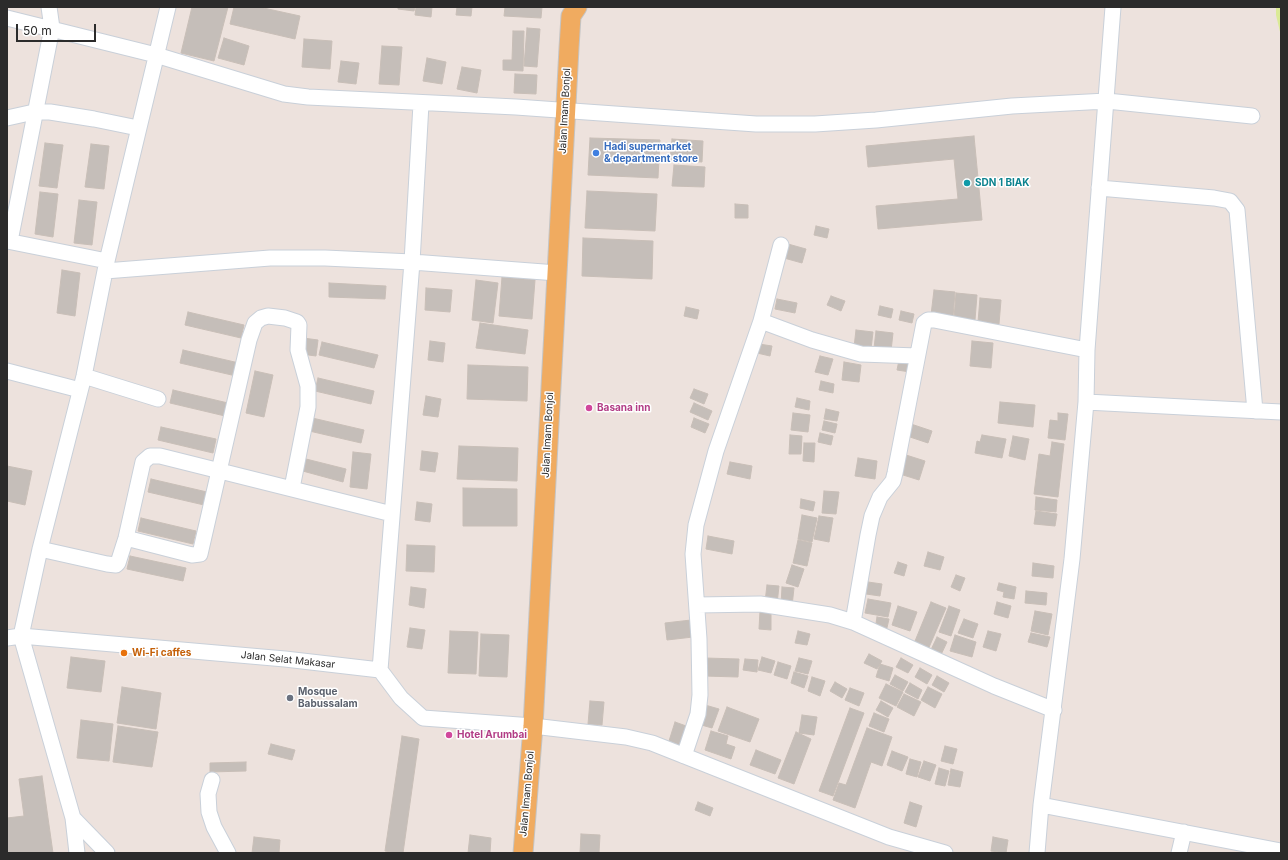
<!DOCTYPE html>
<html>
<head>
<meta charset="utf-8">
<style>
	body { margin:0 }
	#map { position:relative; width:1288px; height:860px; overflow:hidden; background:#ede2dd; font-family:Inter,sans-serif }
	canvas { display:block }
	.frame { position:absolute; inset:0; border:8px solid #2b2b2b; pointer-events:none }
	.scale { position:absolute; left:16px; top:24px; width:80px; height:18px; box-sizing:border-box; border:2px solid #2b2b2b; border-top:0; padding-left:5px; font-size:12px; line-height:14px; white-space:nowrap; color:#2b2b2b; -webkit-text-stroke:3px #fff; paint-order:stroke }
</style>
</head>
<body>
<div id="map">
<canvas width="1288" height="860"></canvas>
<div class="frame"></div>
<div class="scale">50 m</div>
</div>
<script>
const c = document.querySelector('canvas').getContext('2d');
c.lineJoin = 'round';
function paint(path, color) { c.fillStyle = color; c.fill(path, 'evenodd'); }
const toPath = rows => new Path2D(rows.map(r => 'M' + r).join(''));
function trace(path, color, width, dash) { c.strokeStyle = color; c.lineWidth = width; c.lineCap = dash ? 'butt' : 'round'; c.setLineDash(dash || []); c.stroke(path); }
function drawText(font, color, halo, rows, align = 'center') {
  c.font = font + ' Inter,sans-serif'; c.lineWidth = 3; c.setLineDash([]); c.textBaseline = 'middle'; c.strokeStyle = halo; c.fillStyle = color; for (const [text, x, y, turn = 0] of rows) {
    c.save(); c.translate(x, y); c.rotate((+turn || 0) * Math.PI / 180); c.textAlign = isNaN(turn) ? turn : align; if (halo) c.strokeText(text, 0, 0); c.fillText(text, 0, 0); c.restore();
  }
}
paint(toPath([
	[1276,7,1281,7,1281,36,1276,15]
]), '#dbea96');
const building = toPath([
	[192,7,228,7,214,61,181,53,192,7],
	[234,7,259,7,300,16,295,39,230,24,234,7],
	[398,7,415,7,414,11,398,9,398,7],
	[416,7,432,7,431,17,415,15,416,7],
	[457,7,472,7,471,16,456,15,457,7],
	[505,7,542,7,541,18,504,16,505,7],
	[527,28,540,29,537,67,524,66,527,28],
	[513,31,524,31,523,71,503,70,503,60,512,60,513,31],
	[224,38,249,46,244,65,218,58,224,38],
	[304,39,332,41,330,69,302,67,304,39],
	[382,46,402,47,399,85,379,84,382,46],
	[427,58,446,62,442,84,423,81,427,58],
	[341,61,359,63,356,84,338,82,341,61],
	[462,67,481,70,477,93,457,89,462,67],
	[515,74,537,75,536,94,514,93,515,74],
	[974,136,982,220,878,229,876,206,958,199,954,159,868,167,866,146,974,136],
	[590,138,660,140,658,178,588,175,590,138],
	[672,139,703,141,702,162,670,160,672,139],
	[45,143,63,145,57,188,39,186,45,143],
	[91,144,109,146,104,189,85,187,91,144],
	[674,165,705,167,704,187,672,186,674,165],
	[587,191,657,194,655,231,585,228,587,191],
	[40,192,58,194,53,237,35,234,40,192],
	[79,200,97,202,92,245,74,243,79,200],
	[735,204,748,205,748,218,735,218,735,204],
	[816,226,829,229,827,238,814,235,816,226],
	[583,238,653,241,652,279,582,276,583,238],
	[788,244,806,249,802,263,784,258,788,244],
	[62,270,80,273,75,316,57,313,62,270],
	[502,277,535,280,532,319,499,316,502,277],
	[476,280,498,283,493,323,472,320,476,280],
	[329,283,386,286,385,299,329,297,329,283],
	[426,288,452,290,450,312,425,310,426,288],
	[934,290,955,292,953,317,931,315,934,290],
	[956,293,977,295,975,320,954,318,956,293],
	[831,296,845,301,841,311,827,305,831,296],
	[980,298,1001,300,999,324,978,322,980,298],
	[777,299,797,303,795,313,775,309,777,299],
	[880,306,893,309,891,318,878,315,880,306],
	[686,307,699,310,697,319,684,316,686,307],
	[901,311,914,314,912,323,899,320,901,311],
	[188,312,244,325,241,338,185,325,188,312],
	[480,323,528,330,525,354,476,348,480,323],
	[856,330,873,332,871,349,854,347,856,330],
	[876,331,893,333,891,351,874,348,876,331],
	[303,338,318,340,316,356,301,354,303,338],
	[430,341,445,343,443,362,428,360,430,341],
	[972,341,993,343,991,368,970,366,972,341],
	[322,342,378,355,374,368,319,355,322,342],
	[759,344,772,346,770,356,757,353,759,344],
	[183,350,239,363,236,376,180,363,183,350],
	[820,356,833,359,828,375,815,372,820,356],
	[899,360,912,363,910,372,897,370,899,360],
	[844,362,861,365,859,382,842,380,844,362],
	[468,365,528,367,527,401,467,399,468,365],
	[255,371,273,375,264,417,246,413,255,371],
	[318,378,374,391,371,404,315,391,318,378],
	[821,381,834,384,833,393,819,390,821,381],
	[694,389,708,394,704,404,690,398,694,389],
	[173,390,228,403,225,416,170,403,173,390],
	[426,396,441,399,438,417,423,415,426,396],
	[797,398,810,401,809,410,795,407,797,398],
	[1000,402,1035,405,1033,427,998,423,1000,402],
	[694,403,712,411,708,420,690,412,694,403],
	[826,409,839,412,837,421,824,419,826,409],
	[793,413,810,415,808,432,791,430,793,413],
	[1058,413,1068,414,1065,440,1048,438,1050,420,1058,421,1058,413],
	[308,417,364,430,361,443,305,430,308,417],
	[694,418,709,424,705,433,691,427,694,418],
	[824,421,837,424,835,433,822,430,824,421],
	[911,424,932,431,928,443,907,436,911,424],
	[161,427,216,439,213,453,158,440,161,427],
	[820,433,833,436,831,445,818,442,820,433],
	[790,435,802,436,801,454,789,454,790,435],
	[982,435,1006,439,1002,458,975,453,977,441,980,442,982,435],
	[1013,436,1029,439,1025,460,1009,456,1013,436],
	[1052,442,1064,444,1058,497,1034,494,1039,454,1050,456,1052,442],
	[804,443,815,443,814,462,803,461,804,443],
	[459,446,518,448,517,481,457,479,459,446],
	[422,451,438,453,435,472,420,470,422,451],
	[353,452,371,454,367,489,350,487,353,452],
	[906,455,925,461,919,480,900,474,906,455],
	[302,458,346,469,343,482,299,470,302,458],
	[858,458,877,461,875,479,855,476,858,458],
	[730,462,752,466,750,479,727,474,730,462],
	[7,466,32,471,25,505,7,501,7,466],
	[151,479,207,492,204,505,148,492,151,479],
	[463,488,517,489,517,526,463,526,463,488],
	[824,491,839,492,836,514,822,513,824,491],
	[1036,497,1057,500,1056,512,1035,510,1036,497],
	[801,499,815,502,813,511,800,508,801,499],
	[417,502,432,504,430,522,415,520,417,502],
	[1036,511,1057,514,1055,526,1034,524,1036,511],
	[802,515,817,518,812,542,798,539,802,515],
	[819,516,833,518,829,542,814,539,819,516],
	[141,518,196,531,193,544,138,531,141,518],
	[708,536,734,541,732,554,706,549,708,536],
	[798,540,812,543,807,566,793,563,798,540],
	[407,545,435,546,434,572,406,571,407,545],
	[928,552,944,557,940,570,924,566,928,552],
	[130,556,186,568,183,581,127,569,130,556],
	[898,562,907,565,904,576,894,573,898,562],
	[1033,563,1054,566,1053,578,1032,576,1033,563],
	[792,565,804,569,798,587,786,583,792,565],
	[956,575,965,578,960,591,951,587,956,575],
	[868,582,882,584,880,596,866,594,868,582],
	[999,583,1016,587,1014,599,1003,597,1004,592,997,590,999,583],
	[767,585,779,586,777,604,765,602,767,585],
	[411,587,426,589,424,608,409,605,411,587],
	[782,587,794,588,792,606,781,605,782,587],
	[1026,591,1047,593,1046,605,1025,603,1026,591],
	[868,599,891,603,888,617,865,613,868,599],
	[931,602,946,608,927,652,913,646,931,602],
	[997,602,1011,606,1008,618,994,614,997,602],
	[898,606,917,612,910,631,892,625,898,606],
	[949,606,960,610,951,636,939,632,949,606],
	[760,611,771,611,771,630,759,629,760,611],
	[1035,611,1052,614,1048,635,1031,631,1035,611],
	[877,617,889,619,886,632,875,630,877,617],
	[964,619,978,624,973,638,958,633,964,619],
	[691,620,693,637,667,640,665,623,691,620],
	[410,628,425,630,422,649,407,647,410,628],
	[450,631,478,632,476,674,448,673,450,631],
	[798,631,810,634,807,645,795,643,798,631],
	[988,631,1001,634,996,651,983,647,988,631],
	[1031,633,1050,637,1047,647,1028,642,1031,633],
	[481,634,509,635,507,677,479,676,481,634],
	[955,635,976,642,972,657,950,651,955,635],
	[937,637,947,642,939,659,929,654,937,637],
	[869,654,882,661,877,669,864,663,869,654],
	[71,657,105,661,101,692,67,688,71,657],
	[762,657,775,661,771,673,758,670,762,657],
	[705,658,739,659,738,677,704,676,705,658],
	[799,658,812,661,808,674,795,671,799,658],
	[901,658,913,665,908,673,896,667,901,658],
	[745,659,758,660,757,672,743,670,745,659],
	[778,662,791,666,787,679,774,675,778,662],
	[880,664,893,668,889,681,876,677,880,664],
	[920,668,932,675,927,684,915,677,920,668],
	[794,672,808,676,804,688,791,683,794,672],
	[895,675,908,682,903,691,890,684,895,675],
	[937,676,949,683,944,692,932,685,937,676],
	[812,677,825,681,820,696,808,691,812,677],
	[835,682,847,689,842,698,830,691,835,682],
	[910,683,922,690,918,699,905,692,910,683],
	[886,684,903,692,896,706,879,698,886,684],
	[122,687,161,693,156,729,117,723,122,687],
	[928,687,942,694,935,708,921,700,928,687],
	[850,688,864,693,859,706,845,700,850,688],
	[904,694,921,702,914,716,897,707,904,694],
	[590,701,604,702,602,725,588,724,590,701],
	[881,701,893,708,888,717,876,710,881,701],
	[705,705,719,709,712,728,698,724,705,705],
	[727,707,759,719,750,742,718,731,727,707],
	[850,708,864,713,833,796,819,791,850,708],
	[874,713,889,719,884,732,869,726,874,713],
	[802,715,817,717,814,735,799,733,802,715],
	[81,720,113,724,109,761,77,758,81,720],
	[675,722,689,727,682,746,669,741,675,722],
	[118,726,158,732,152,767,113,762,118,726],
	[867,728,892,737,882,766,871,762,855,808,833,800,839,783,846,785,867,728],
	[711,731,728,736,726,744,735,747,731,759,705,750,711,731],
	[796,732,811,739,794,784,778,778,796,732],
	[402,736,419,739,403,853,397,853,385,851,402,736],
	[271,744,295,750,292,760,268,754,271,744],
	[945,746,957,749,953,764,941,761,945,746],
	[756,750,781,760,775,774,750,765,756,750],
	[892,751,908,757,902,771,887,765,892,751],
	[910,759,921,762,917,777,906,774,910,759],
	[924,761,936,765,930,781,918,777,924,761],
	[246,762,246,771,210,772,210,763,246,762],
	[939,768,949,771,945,786,935,784,939,768],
	[951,769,963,772,960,787,948,785,951,769],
	[42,776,53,853,7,853,7,818,24,816,19,779,42,776],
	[698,802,713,808,710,816,695,810,698,802],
	[910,802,922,806,916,827,904,823,910,802],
	[581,834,600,835,599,853,580,853,581,834],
	[470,835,491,838,490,853,468,853,470,835],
	[254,837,280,840,279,853,252,853,254,837],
	[993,837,1008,840,1006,853,991,851,993,837]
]);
paint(building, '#c5beb9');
trace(building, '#c8beb7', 1);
const minor = toPath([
	[7,18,156,55,284,94,308,97,516,107,756,124,815,124,876,120,1012,106,1107,101,1252,116],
	[7,118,34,112,50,112,94,119,138,128],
	[1099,188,1214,198,1230,201,1237,210,1255,411],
	[7,241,107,261],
	[10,241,52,28,49,7],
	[105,271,270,258,325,258,412,262,557,273],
	[761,321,812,340,861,354,917,356],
	[7,371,80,390],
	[84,376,158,399],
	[1086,402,1281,412],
	[126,538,192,555,200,554,249,340,255,323,261,318,268,316,285,318,297,322,299,325,298,350,308,386,308,407,292,488],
	[40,549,107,564,116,565,118,563,126,538,143,462,150,456,160,456,392,514],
	[697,605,760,604,830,615,853,622,994,686,1054,710],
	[853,622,868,535,872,516,880,497,893,481,895,473,924,323,928,320,934,320,1087,350],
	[7,638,21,636,285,659,380,670,401,698,423,718,533,726,626,737,652,743,889,837,945,853],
	[380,670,412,262,421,104],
	[684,756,698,714,700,695,699,639,693,554,696,525,716,451,761,321,781,245],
	[212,780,208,794,209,812,214,827,228,853],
	[1041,805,1281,851],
	[73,818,107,853],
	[77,853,73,818,21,636,40,549,84,376,107,261,168,7],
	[1037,853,1041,805,1072,559,1086,402,1087,350,1113,7],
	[1179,853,1184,832]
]);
const major = toPath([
	[523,853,533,726,569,48,571,16,577,7]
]);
trace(minor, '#c9d0d9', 17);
trace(major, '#c4c4c4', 21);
trace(minor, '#fff', 15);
trace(major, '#f0ab60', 19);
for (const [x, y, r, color] of [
	[596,153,4,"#3f7fe0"],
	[967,183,4,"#0f9aa8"],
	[589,408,4,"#d1479c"],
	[124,653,4,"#e8710a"],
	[290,698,4,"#6b7280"],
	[449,735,4,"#d1479c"]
]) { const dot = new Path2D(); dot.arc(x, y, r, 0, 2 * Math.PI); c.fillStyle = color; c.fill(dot); trace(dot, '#fff', 1.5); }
drawText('10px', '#2b2b2b', '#fff', [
	["Jalan Imam Bonjol",565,111,-87],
	["Jalan Imam Bonjol",548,435,-87],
	["Jalan Selat Makasar",288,660,6],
	["Jalan Imam Bonjol",527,794,-85]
]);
drawText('bold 10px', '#366cbe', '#fff', [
	["Hadi supermarket",604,147],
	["& department store",604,159]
], 'left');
drawText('bold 10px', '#0d838f', '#fff', [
	["SDN 1 BIAK",975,183]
], 'left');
drawText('bold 10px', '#b23c85', '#fff', [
	["Basana inn",597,408],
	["Hotel Arumbai",457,735]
], 'left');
drawText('bold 10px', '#c56008', '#fff', [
	["Wi-Fi caffes",132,653]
], 'left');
drawText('bold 10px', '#5b616d', '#fff', [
	["Mosque",298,692],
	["Babussalam",298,704]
], 'left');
</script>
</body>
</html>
